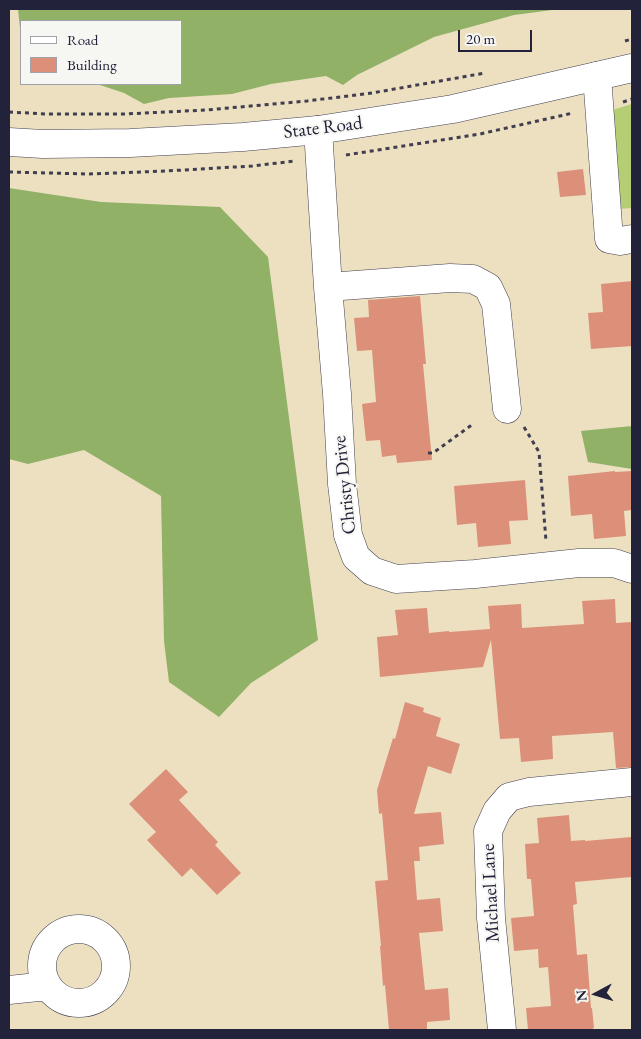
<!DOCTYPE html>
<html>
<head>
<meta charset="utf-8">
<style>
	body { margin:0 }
	#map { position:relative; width:641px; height:1039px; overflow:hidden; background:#ede0c1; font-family:"EB Garamond",serif }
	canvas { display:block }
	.frame { position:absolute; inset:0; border:10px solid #22223b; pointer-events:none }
	.legend { position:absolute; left:20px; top:20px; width:162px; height:65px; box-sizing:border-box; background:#f6f6f2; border:1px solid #a1a1a9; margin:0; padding:6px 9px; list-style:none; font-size:15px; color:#22223b }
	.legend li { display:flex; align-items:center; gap:10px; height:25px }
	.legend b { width:25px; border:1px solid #a1a1a9 }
	.north { position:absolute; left:571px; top:969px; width:50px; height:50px; -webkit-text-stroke:4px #f6f6f2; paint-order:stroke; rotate:264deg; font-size:14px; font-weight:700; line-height:20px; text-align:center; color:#22223b }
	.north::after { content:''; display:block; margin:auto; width:18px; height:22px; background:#22223b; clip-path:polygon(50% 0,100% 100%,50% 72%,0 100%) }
	.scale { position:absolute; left:458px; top:30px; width:74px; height:22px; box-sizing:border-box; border:2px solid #22223b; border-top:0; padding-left:6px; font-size:15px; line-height:18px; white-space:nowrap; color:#22223b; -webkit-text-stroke:4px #f6f6f2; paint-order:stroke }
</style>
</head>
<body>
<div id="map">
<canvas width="641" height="1039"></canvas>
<div class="frame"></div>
<ul class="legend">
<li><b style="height:6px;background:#fff"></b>Road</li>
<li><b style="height:14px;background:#dc907a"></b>Building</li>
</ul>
<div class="north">N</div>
<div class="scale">20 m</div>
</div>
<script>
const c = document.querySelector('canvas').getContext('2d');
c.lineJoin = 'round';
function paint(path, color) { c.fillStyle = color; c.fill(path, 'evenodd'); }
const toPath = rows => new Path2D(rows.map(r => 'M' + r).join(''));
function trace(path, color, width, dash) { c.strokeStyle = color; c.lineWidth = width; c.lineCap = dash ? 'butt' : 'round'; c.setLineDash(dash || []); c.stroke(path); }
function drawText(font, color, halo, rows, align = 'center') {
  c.font = font + ' "EB Garamond",serif'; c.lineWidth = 4; c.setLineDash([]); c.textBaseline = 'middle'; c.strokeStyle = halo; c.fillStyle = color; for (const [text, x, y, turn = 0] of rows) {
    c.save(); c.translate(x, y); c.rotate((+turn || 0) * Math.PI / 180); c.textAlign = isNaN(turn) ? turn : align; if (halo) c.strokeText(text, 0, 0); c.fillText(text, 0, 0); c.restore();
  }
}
paint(toPath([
	[632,104,632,208,618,209,612,110]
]), '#b5ce74');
paint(toPath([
	[18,9,560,9,514,15,434,37,357,75,343,85,326,76,271,84,232,94,169,98,144,104,124,93,97,84,181,84,181,21,21,21,21,38],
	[9,188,101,202,220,207,268,257,318,640,251,683,219,717,169,682,164,641,161,496,84,450,28,464,9,459],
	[632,426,632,469,588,462,581,431]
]), '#90b166');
paint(toPath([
	[583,169,586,195,560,197,557,172],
	[632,281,632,346,591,349,588,313,603,312,601,284],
	[420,296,426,364,423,364,432,460,397,463,396,455,382,457,380,440,366,441,362,404,376,402,372,350,357,351,354,318,369,317,368,300],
	[615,471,615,472,632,471,632,510,624,511,626,536,594,539,592,514,571,516,568,476],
	[525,480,528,520,509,521,511,544,478,547,476,523,457,525,454,486],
	[615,599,616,623,632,622,632,767,616,768,613,732,552,736,553,759,521,762,519,738,500,739,491,640,483,667,380,677,377,637,398,635,395,610,427,608,429,633,449,631,449,632,490,629,488,606,521,604,522,628,584,624,582,601],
	[405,702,424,708,423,712,441,718,436,736,460,744,451,774,428,766,414,814,441,812,444,844,419,847,420,861,414,861,417,900,440,898,443,931,419,933,425,990,448,988,450,1020,427,1022,427,1030,389,1030,385,985,383,986,380,946,381,946,375,881,388,880,382,813,379,814,377,790,393,738,395,739],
	[166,769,188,792,179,800,218,842,215,845,241,873,217,895,191,868,182,877,147,840,156,832,129,804],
	[569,815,571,841,585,840,585,841,632,837,632,877,575,882,577,904,573,905,577,955,587,954,591,1008,592,1008,594,1028,592,1029,593,1030,528,1030,526,1008,551,1006,548,967,539,968,538,949,514,951,511,918,534,916,531,879,527,879,525,844,539,843,537,818]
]), '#dc907a');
const minor = toPath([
	[597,76,609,239,620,241,632,239],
	[318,130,328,287,337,394,342,484,348,535,356,557,372,571,396,579,475,574,579,563,614,563,632,569],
	[328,287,450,278,473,279,488,287,496,304,507,409],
	'42 966a37 37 0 1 1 74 0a37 37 0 1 1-74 0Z',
	[9,990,48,986],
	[502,1030,491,918,488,831,497,811,509,797,529,792,632,782]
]);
const major = toPath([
	[9,142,43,144,130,143,243,137,318,130,453,109,632,68]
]);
trace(minor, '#403e4f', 29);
trace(major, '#403e4f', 29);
trace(toPath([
	[625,41,632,39],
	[623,102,632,99],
	[9,112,46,114,125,114,206,110,307,101,372,93,485,73],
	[346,155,480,134,573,113],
	[9,172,89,174,166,171,252,166,295,161],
	[524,427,539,452,546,541],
	[428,453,433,453,473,424]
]), '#403e4f', 3, [4, 4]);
trace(minor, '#fff', 28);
trace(major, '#fff', 28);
drawText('19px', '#22223b', '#f6f6f2', [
	["State Road",323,128,-7],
	["Christy Drive",345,485,-96],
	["Michael Lane",491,893,-93]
]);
</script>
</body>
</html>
